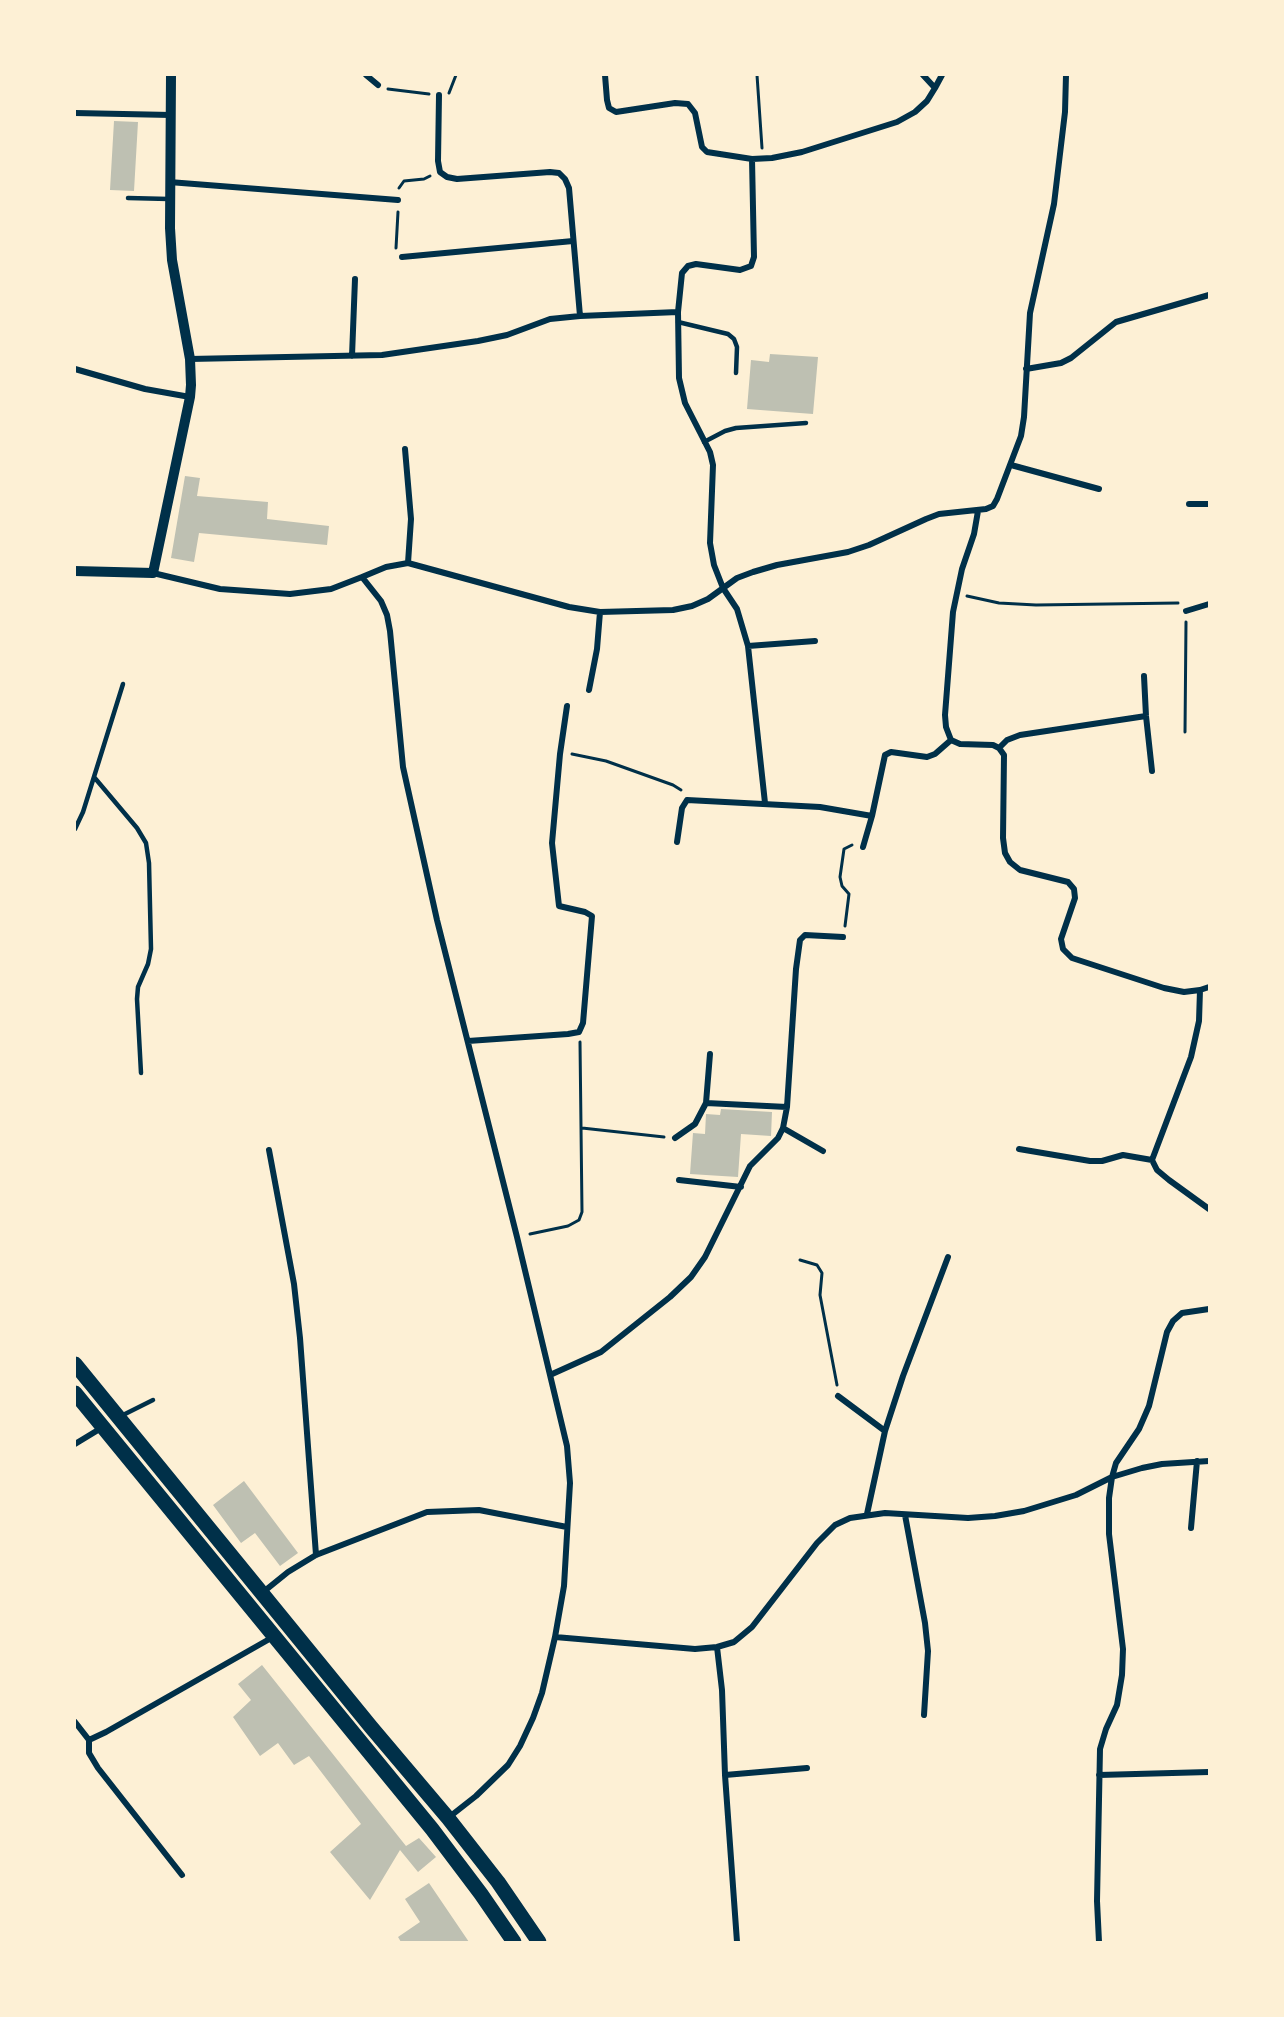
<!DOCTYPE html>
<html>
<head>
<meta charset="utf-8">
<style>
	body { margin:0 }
	#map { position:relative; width:1284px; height:2017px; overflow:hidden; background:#fdf0d5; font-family:Ubuntu,sans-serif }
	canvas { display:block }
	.frame { position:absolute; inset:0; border:76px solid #fdf0d5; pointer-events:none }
</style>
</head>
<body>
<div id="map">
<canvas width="1284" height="2017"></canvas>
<div class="frame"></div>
</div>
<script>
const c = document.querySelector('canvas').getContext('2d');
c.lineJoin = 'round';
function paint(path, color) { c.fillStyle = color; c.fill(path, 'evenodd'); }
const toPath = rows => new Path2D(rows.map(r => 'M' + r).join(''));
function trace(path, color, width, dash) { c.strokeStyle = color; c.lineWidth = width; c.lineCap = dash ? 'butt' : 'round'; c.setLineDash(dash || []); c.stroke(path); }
paint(toPath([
	[114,121,138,122,134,191,110,190],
	[770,354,818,357,813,414,747,409,751,360,769,362],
	[185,476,200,478,197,496,268,502,267,519,329,526,327,545,199,533,194,562,171,558],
	[721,1109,772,1112,771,1136,741,1134,738,1177,690,1174,693,1133,705,1134,706,1114,720,1115],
	[244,1481,298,1553,280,1566,255,1533,241,1543,213,1505],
	[262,1665,406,1846,419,1838,436,1857,418,1872,400,1850,370,1900,330,1852,361,1824,309,1756,294,1765,278,1743,260,1756,233,1717,251,1700,238,1684],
	[429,1883,469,1942,401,1942,398,1937,420,1922,405,1899]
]), '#bec0b2');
trace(toPath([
	[757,75,762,148],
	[388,89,429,94],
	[449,93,456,75],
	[399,188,404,181,424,179,430,176],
	[396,248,398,212],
	[967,596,999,603,1036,605,1178,603],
	[1185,732,1186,622],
	[572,754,606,761,673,785,681,790],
	[845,926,849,894,842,886,840,877,844,849,852,845],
	[582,1128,664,1137],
	[530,1234,568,1226,579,1220,582,1212,580,1042],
	[800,1260,817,1265,822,1273,820,1295,837,1385]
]), '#003049', 3);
trace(toPath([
	[128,198,169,199],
	[678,322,728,334,734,339,737,347,736,373],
	[704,442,725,431,736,428,806,423],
	[94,777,137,828,146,843,149,863,151,949,148,964,138,987,137,999,141,1073],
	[75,829,83,812,123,684],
	[121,1416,153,1400]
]), '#003049', 4.5);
trace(toPath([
	[366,75,378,85],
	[605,75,607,100,609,108,616,112,675,103,688,104,695,113,702,147,707,152,752,159],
	[935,88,942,75],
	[439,95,438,161,440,172,447,177,457,179,550,172,559,173,565,179,569,188,580,316],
	[75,113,171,115],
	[169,182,398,200],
	[402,257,573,241],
	[352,356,355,279],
	[190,359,382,355,478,341,507,335,550,319,580,316,678,312],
	[75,369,145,389,190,397],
	[1026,369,1061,363,1071,358,1116,322,1209,295],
	[405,449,411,519,408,563],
	[1011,465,1099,489],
	[1189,504,1209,504],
	[978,511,974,534,962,569,953,612,945,715,946,727,951,740,960,744,993,745,999,748,1004,755,1003,838,1005,853,1010,862,1020,870,1068,882,1074,889,1075,898,1061,939,1063,949,1072,958,1164,988,1184,992,1200,990,1199,1021,1191,1057,1152,1160,1157,1170,1169,1180,1209,1209],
	[153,573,220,589,290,594,331,589,362,577,381,601,387,615,390,631,403,767,437,920,517,1237,567,1446,570,1483,564,1586,555,1637,542,1693,533,1718,520,1746,508,1765,476,1796,448,1818],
	[362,577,386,567,408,563,569,607,600,612,673,610,692,606,708,599,737,578,753,572,777,565,848,552,869,545,926,519,939,514,986,509,993,506,997,499,1021,436,1024,417,1030,313,1054,204,1065,112,1066,75],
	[1186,611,1209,604],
	[748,646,815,641],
	[1144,676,1146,716,1152,771],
	[589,690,597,649,600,612],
	[999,748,1007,740,1020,735,1146,716],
	[765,803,748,646,737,609,723,588,714,565,710,543,713,465,710,452,685,403,679,378,678,312,682,273,688,266,696,264,740,270,751,266,754,257,752,159,772,158,802,152,897,122,915,112,927,101,935,88,923,75],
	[677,842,682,808,687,800,820,807,872,816,885,755,891,752,927,757,935,754,951,740],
	[863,847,872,816],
	[1200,990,1209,987],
	[468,1041,568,1034,579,1032,583,1023,592,916,585,912,559,906,552,843,560,754,567,706],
	[706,1103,710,1054],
	[783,1128,823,1151],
	[675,1138,695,1124,706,1103,787,1107],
	[1019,1149,1090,1161,1102,1161,1123,1155,1152,1160],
	[269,1150,294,1284,300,1338,316,1555],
	[679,1180,741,1187],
	[550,1375,601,1352,670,1297,691,1277,705,1257,750,1166,778,1138,783,1128,787,1107,796,969,800,940,805,935,843,937],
	[838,1396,885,1431],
	[75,1444,103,1427],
	[867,1514,885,1431,903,1376,948,1257],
	[905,1515,925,1623,928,1651,924,1715],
	[1191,1528,1197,1461],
	[262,1593,288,1572,316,1555,427,1512,479,1510,567,1527],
	[555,1637,695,1649,717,1647,734,1642,752,1627,817,1543,835,1525,850,1518,885,1513,968,1518,995,1516,1024,1511,1076,1495,1112,1477,1142,1468,1162,1464,1209,1461],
	[717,1647,722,1690,725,1775,737,1942],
	[75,1722,89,1740,106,1732,273,1637],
	[89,1740,89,1753,98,1768,182,1875],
	[725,1775,807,1768],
	[1099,1775,1209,1772],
	[1099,1942,1097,1901,1100,1749,1106,1729,1117,1705,1122,1675,1123,1649,1109,1534,1109,1498,1112,1477,1116,1463,1139,1429,1149,1406,1167,1332,1173,1321,1182,1313,1209,1309]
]), '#003049', 6);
trace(toPath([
	[75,571,153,573,190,397,191,385,190,359,172,260,170,228,171,75]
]), '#003049', 10);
trace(toPath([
	[75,1364,371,1727,448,1818,498,1882,539,1942],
	[75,1393,432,1829,481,1894,514,1942]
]), '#003049', 15);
</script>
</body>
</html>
